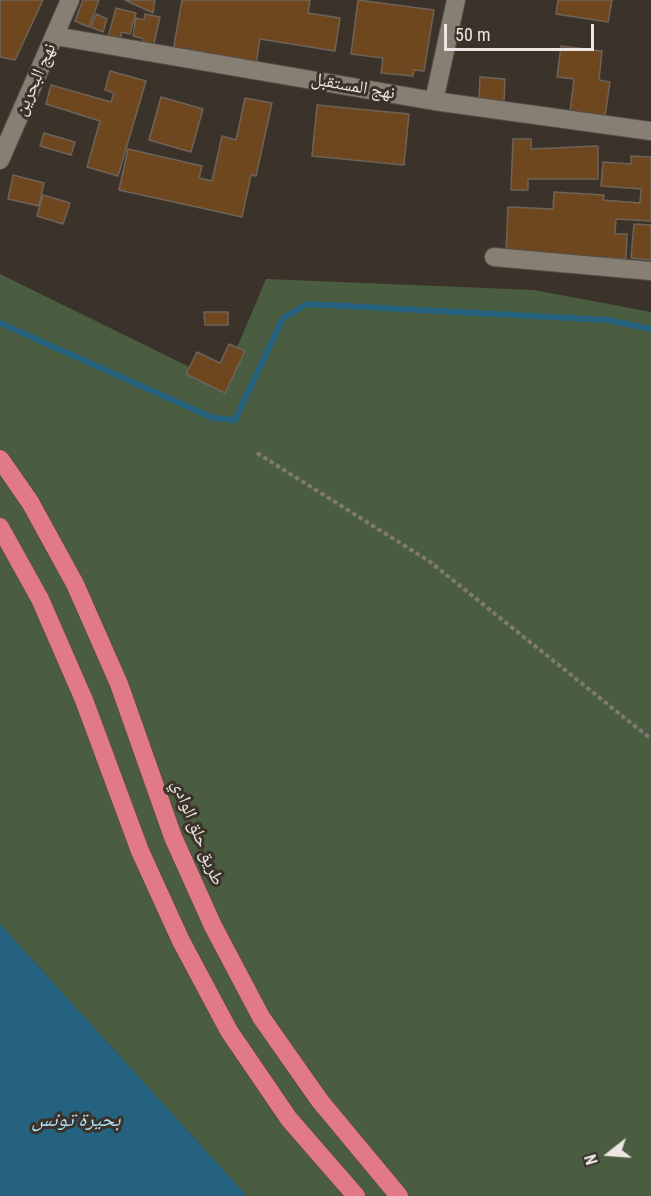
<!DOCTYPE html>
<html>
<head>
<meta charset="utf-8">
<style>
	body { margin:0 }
	#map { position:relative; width:651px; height:1196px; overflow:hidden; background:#3b332a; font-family:"Roboto Condensed",sans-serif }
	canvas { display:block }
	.north { position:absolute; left:579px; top:1124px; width:60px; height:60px; -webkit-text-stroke:4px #3b332a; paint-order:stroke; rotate:253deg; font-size:16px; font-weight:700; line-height:24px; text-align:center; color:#ece7e2 }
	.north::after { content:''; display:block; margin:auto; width:21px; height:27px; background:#ece7e2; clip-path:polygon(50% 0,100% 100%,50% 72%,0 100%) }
	.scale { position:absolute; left:444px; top:24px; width:150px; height:27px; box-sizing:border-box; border:3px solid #ece7e2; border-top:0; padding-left:8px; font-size:18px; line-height:21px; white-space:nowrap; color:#ece7e2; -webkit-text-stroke:4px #3b332a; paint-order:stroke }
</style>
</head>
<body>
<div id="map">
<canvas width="651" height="1196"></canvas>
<div class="north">N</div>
<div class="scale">50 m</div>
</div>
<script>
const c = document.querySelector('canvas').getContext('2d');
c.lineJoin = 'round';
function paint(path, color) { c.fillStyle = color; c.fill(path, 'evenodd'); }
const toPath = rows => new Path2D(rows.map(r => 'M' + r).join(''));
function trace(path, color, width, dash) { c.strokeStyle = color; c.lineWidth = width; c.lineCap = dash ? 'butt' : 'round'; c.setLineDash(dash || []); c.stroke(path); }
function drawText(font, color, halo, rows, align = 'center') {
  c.font = font + ' "Roboto Condensed","Noto Naskh Arabic",sans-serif'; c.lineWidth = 6; c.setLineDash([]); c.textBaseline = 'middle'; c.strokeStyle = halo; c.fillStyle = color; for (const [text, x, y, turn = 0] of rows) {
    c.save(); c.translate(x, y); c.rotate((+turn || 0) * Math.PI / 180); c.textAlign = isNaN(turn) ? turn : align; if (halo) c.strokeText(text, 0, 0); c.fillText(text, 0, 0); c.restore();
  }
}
paint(toPath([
	[0,274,222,383,266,279,534,290,651,312,651,1196,247,1196,0,924]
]), '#4b5d41');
paint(toPath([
	[0,924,247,1196,0,1196]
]), '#24627f');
trace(toPath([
	[0,323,213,418,235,420,283,318,307,304,608,320,651,329]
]), '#24627f', 6);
const building = toPath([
	[0,0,43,0,15,60,0,57,0,0],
	[83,0,99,0,89,27,75,21,83,0],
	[125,0,155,0,153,13,125,0],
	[182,0,310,0,308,13,340,18,335,51,260,39,256,65,173,51,182,0],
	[358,0,434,10,424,71,414,70,413,76,381,73,383,58,351,54,358,0],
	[558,0,612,0,608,22,556,14,558,0],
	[116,8,136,13,130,34,122,32,119,44,107,41,116,8],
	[96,14,107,19,103,32,91,27,96,14],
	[145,14,160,17,153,48,142,46,144,39,133,36,136,18,144,20,145,14],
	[561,46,602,51,599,80,610,82,605,116,570,112,574,79,557,77,561,46],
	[110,71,146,81,118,176,87,167,100,121,46,104,51,85,111,102,114,93,105,90,110,71],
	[480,77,505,79,504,101,479,100,480,77],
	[161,97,203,109,191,152,149,140,161,97],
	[245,98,272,103,256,176,251,175,242,217,119,190,128,149,202,166,199,178,212,181,222,136,236,140,245,98],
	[317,105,409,114,404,165,312,156,317,105],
	[44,133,75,142,71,155,40,146,44,133],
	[513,139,531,139,531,149,598,146,598,179,528,179,528,190,511,190,513,139],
	[631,156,651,157,651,221,616,219,615,234,627,234,626,259,506,252,508,207,553,209,554,192,604,195,603,200,640,203,641,189,601,186,603,162,631,164,631,156],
	[13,175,44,183,39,206,8,199,13,175],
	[43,195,70,203,63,224,37,216,43,195],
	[634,224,651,225,651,260,631,258,634,224],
	[204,312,228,312,228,325,205,325,204,312],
	[229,344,245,351,225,393,186,374,197,352,220,363,229,344]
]);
paint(building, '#6f471f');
trace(building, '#6e635b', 1.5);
const minor = toPath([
	[55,36,434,101,651,131],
	[434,101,456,0],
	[0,160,70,0],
	[494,257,651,271]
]);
const highway = toPath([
	[0,459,30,502,75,584,119,684,173,837,213,926,261,1017,320,1101,399,1196],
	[0,527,40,599,84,700,140,851,181,941,229,1031,289,1119,356,1196]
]);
trace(minor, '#574f48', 20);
trace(highway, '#574f48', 20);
trace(toPath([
	[257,453,429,561,651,739]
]), '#7f7971', 4, [4.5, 3]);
trace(minor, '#877e74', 18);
trace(highway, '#e27986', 18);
drawText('18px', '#ece7e2', '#3b332a', [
	["نهج البحرين",36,80,-66],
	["نهج المستقبل",353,87,10],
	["طريق حلق الوادي",197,833,68]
]);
drawText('italic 20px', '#aee1fc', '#3b332a', [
	["بحيرة تونس",76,1121]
]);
</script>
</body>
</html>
